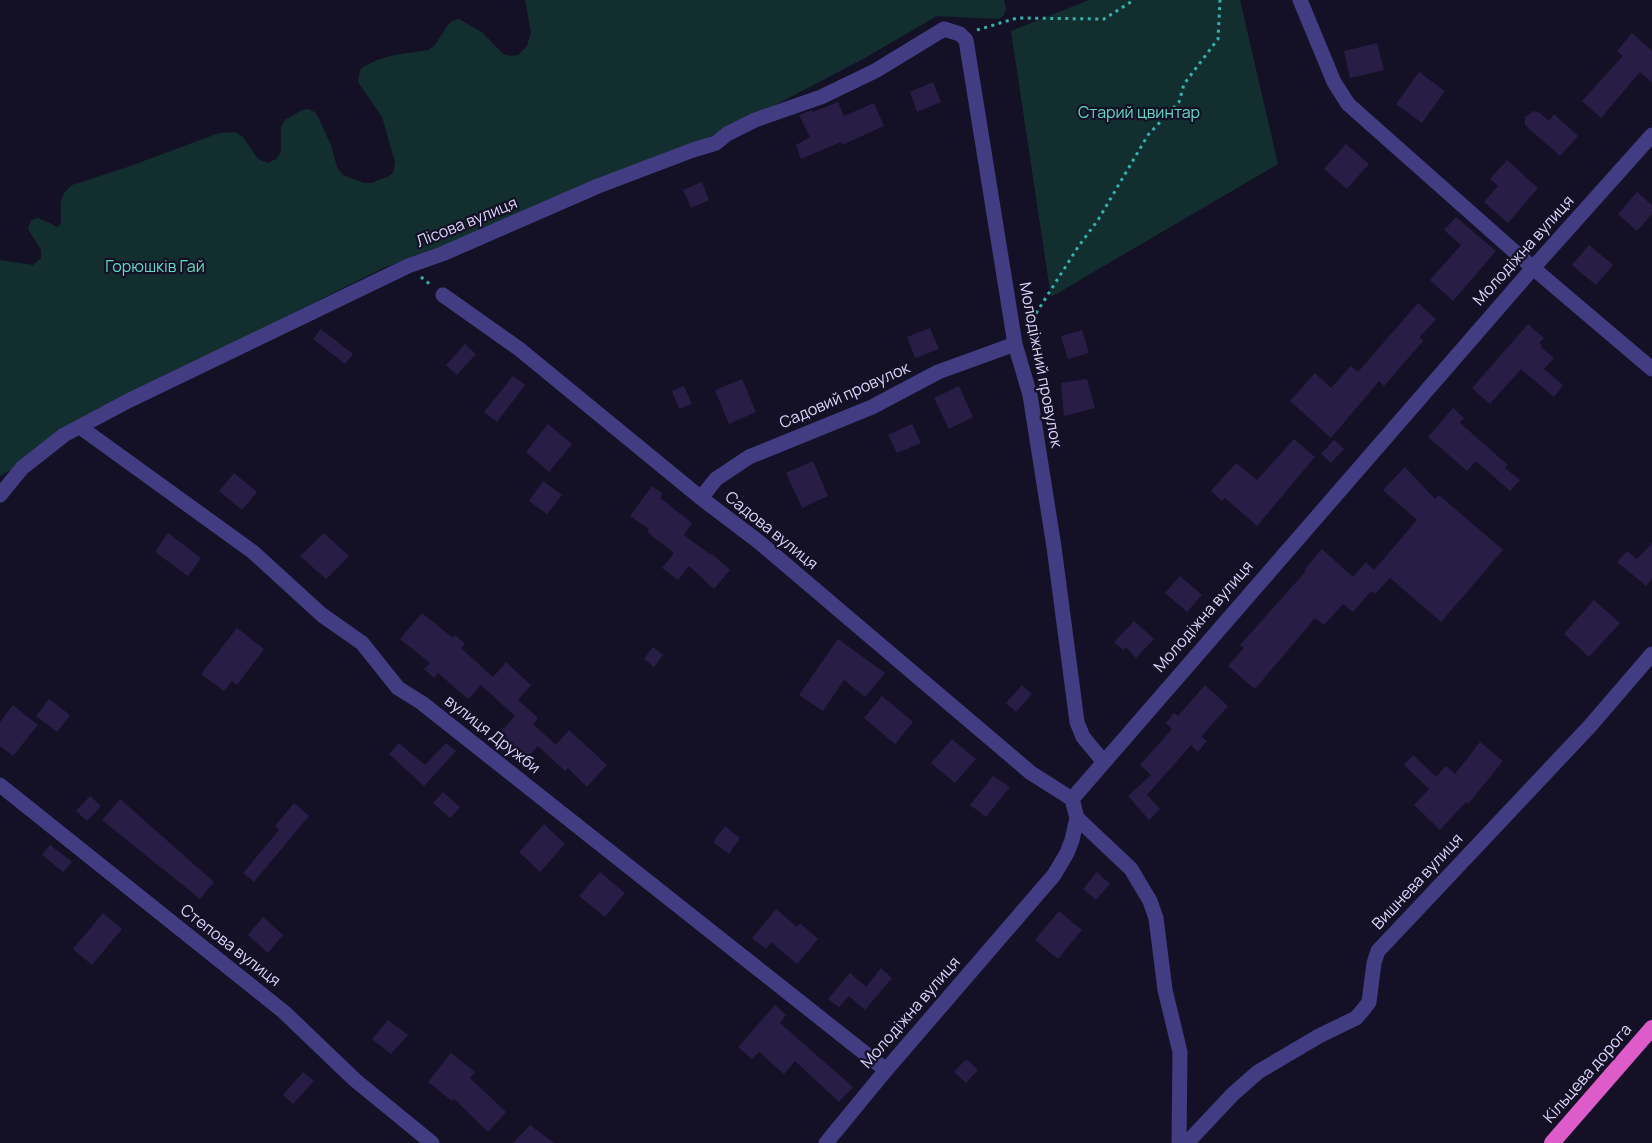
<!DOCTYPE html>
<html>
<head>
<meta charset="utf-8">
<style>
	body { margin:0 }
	canvas { display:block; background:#141025 }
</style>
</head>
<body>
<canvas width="1652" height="1143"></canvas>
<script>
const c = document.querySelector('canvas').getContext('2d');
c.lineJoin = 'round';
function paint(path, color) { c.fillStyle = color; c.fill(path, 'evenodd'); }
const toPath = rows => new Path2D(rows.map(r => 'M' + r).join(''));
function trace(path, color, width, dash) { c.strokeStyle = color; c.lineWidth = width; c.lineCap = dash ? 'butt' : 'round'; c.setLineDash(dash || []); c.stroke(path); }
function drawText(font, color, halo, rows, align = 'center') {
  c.font = font + ' Manrope,sans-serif'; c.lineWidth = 4.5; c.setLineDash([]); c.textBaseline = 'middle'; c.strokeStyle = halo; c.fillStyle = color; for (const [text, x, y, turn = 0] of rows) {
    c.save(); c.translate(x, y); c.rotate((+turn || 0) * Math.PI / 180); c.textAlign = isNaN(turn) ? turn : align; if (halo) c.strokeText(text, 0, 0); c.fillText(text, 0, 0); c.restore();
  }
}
paint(toPath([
	[525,0,1004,0,1006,8,1004,15,999,19,937,16,863,59,737,125,538,210,383,268,251,334,0,476,0,260,33,265,41,258,41,250,28,229,31,220,38,218,58,227,61,223,61,201,64,193,72,185,125,168,219,133,235,132,243,137,258,159,268,163,276,159,281,152,281,127,285,120,302,110,308,109,315,112,319,119,331,145,337,167,343,175,364,183,371,183,389,176,393,173,395,162,382,117,358,82,360,70,363,67,377,60,394,55,429,50,435,45,447,26,452,21,459,19,483,33,503,54,511,56,518,55,527,46,531,32],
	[1089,0,1240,0,1278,164,1051,297,1011,31]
]), '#132e2f');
paint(toPath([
	[1632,33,1652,51,1652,82,1640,72,1601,118,1582,101,1623,56,1617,51],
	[1377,43,1384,70,1350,78,1344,51],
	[1419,72,1445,91,1422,123,1396,104],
	[933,82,941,102,917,112,910,92],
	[838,102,844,116,874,103,884,126,842,145,841,142,801,159,796,145,810,137,799,115,812,110,813,112],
	[1533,111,1540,113,1549,121,1554,114,1578,136,1560,156,1525,125,1525,117],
	[1346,144,1369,164,1347,189,1324,169],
	[1507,160,1538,188,1508,223,1484,202,1498,186,1490,179],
	[702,182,709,200,691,208,683,190],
	[1637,192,1652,205,1652,214,1637,231,1618,214],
	[1456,217,1496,251,1453,301,1430,280,1461,245,1444,230],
	[1589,245,1613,265,1596,285,1572,265],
	[1418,303,1436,319,1420,337,1423,341,1384,386,1379,381,1331,438,1290,401,1315,373,1331,388,1351,366,1358,372],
	[1528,324,1544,338,1539,343,1542,345,1541,347,1554,358,1544,369,1563,385,1554,397,1521,369,1490,404,1472,388],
	[930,328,939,349,915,358,907,337],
	[321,329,353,354,345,364,313,339],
	[1082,330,1089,353,1068,359,1061,336],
	[465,344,476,354,457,375,446,365],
	[513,376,525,385,497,422,484,412],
	[742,379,756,412,729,424,715,390],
	[1087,379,1095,408,1064,416,1061,383],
	[684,386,692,404,679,409,672,391],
	[959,386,973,417,949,429,934,398],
	[1453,408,1464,418,1460,423,1508,465,1505,468,1520,480,1510,491,1476,461,1467,471,1428,437],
	[548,424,572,444,549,472,526,452],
	[912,424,921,443,897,453,888,435],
	[1294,439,1315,457,1257,526,1225,498,1222,501,1211,491,1236,463,1257,480],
	[1334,440,1344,449,1331,463,1321,454],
	[813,461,828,496,802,508,786,473],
	[1405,467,1435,499,1439,495,1503,550,1441,622,1390,578,1375,594,1371,591,1353,612,1343,604,1324,625,1315,618,1255,689,1228,666,1244,648,1240,645,1306,571,1304,570,1322,549,1353,577,1366,562,1374,570,1417,520,1383,490],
	[234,473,257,492,242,510,219,491],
	[543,481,562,495,547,514,529,501],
	[652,486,663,494,660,498,692,523,684,535,711,555,712,554,730,570,714,589,689,566,678,580,662,568,674,553,647,532,649,529,630,516],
	[168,533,201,558,188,576,155,552],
	[324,533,349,556,326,579,300,556],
	[1652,543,1652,579,1646,586,1617,562,1627,551,1637,559],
	[1180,576,1202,595,1187,612,1165,593],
	[1594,600,1620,623,1589,657,1564,634],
	[422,613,453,638,455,635,465,644,461,648,493,677,506,662,531,685,518,700,538,718,533,724,556,745,569,730,607,765,587,787,568,768,565,771,538,746,527,758,500,733,515,716,481,685,468,699,438,673,434,678,424,669,430,663,400,639],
	[1134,621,1154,639,1136,658,1126,647,1123,650,1114,642],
	[237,628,264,649,237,685,232,681,224,691,201,674],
	[838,639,885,673,865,697,844,680,823,711,799,695],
	[653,647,663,655,654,667,644,659],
	[1022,685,1032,694,1016,712,1006,703],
	[1205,685,1228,706,1201,737,1207,741,1198,752,1191,745,1147,795,1160,809,1149,820,1128,796,1151,775,1140,765,1172,729,1166,723,1174,713,1178,716],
	[882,696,913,722,895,744,864,718],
	[49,699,70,715,57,732,36,716],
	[13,705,38,725,13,756,0,746,0,722],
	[952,739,976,759,955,783,931,763],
	[1480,742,1503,761,1468,804,1466,802,1440,830,1414,805,1429,789,1404,765,1413,755,1436,777,1446,766,1455,774],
	[399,743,425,765,446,743,456,751,424,786,389,754],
	[993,776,1010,787,986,817,970,805],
	[443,792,460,807,450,818,433,803],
	[90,796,101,806,87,821,76,811],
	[120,799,214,882,200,899,102,820],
	[294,803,309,816,254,882,243,873,279,830,275,826],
	[544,824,565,844,540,872,519,852],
	[725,826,740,838,729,854,713,842],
	[50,845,72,862,63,872,42,855],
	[600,872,625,893,605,917,579,896],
	[1097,872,1110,884,1096,900,1083,889],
	[776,909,797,927,800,923,818,939,797,964,771,942,766,949,752,938],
	[1059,911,1082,930,1058,959,1035,940],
	[103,913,122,929,92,965,73,949],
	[263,917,283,935,268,953,248,935],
	[881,968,892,978,865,1010,849,996,839,1007,828,999,850,973,866,987],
	[775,1005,786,1015,780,1023,853,1087,839,1102,795,1061,784,1074,759,1052,752,1059,738,1047],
	[388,1020,408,1035,391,1054,372,1039],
	[451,1053,475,1072,470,1078,506,1112,488,1132,454,1099,452,1101,428,1082],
	[966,1059,978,1070,966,1083,954,1072],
	[303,1072,314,1081,293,1104,283,1095],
	[530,1125,554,1143,513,1143]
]), '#271d45');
trace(toPath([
	[977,30,1017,18,1104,19,1134,0],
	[421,277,432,286],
	[1028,326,1078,247,1098,220,1148,135,1179,102,1184,84,1218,39,1220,0]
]), '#35b2af', 3, [3, 4.5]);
trace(toPath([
	[1300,0,1334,82,1348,104,1533,268,1652,369],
	[443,295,518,348,701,498,759,542,1031,773,1072,799],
	[80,427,253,552,322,615,362,643,398,688,422,703,886,1070],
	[0,495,22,468,64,435,128,401,408,266,442,254,598,186,693,150,716,143,727,134,755,120,821,97,875,71,944,29,960,34,966,40,1015,344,1030,395,1054,547,1077,722,1083,737,1103,761],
	[701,498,716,479,749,457,872,407,938,372,1015,344],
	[0,785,284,1012,355,1080,432,1143],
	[1077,818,1131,869,1150,901,1156,918,1165,990,1180,1052,1179,1143],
	[826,1143,886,1070,1054,875,1067,853,1072,840,1077,818,1072,799,1533,268,1652,135],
	[1187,1143,1233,1094,1258,1072,1319,1036,1356,1018,1363,1010,1369,1002,1374,963,1378,951,1590,726,1652,654]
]), '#423d82', 15);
trace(toPath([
	[1552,1143,1652,1028]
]), '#de5cca', 16);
drawText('16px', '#64dac2', '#141025', [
	["Старий цвинтар",1139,114],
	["Горюшків Гай",155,268]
]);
drawText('16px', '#dcd6fd', '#141025', [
	["Лісова вулиця",467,223,-22],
	["Молодіжна вулиця",1524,251,-48],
	["Молодіжний провулок",1040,365,79],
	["Садовий провулок",845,396,-24],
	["Садова вулиця",771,531,39],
	["Молодіжна вулиця",1204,617,-49],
	["вулиця Дружби",492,735,38],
	["Вишнева вулиця",1418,882,-47],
	["Степова вулиця",230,946,38],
	["Молодіжна вулиця",911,1013,-49],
	["Кільцева дорога",1588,1074,-49]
]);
</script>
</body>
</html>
